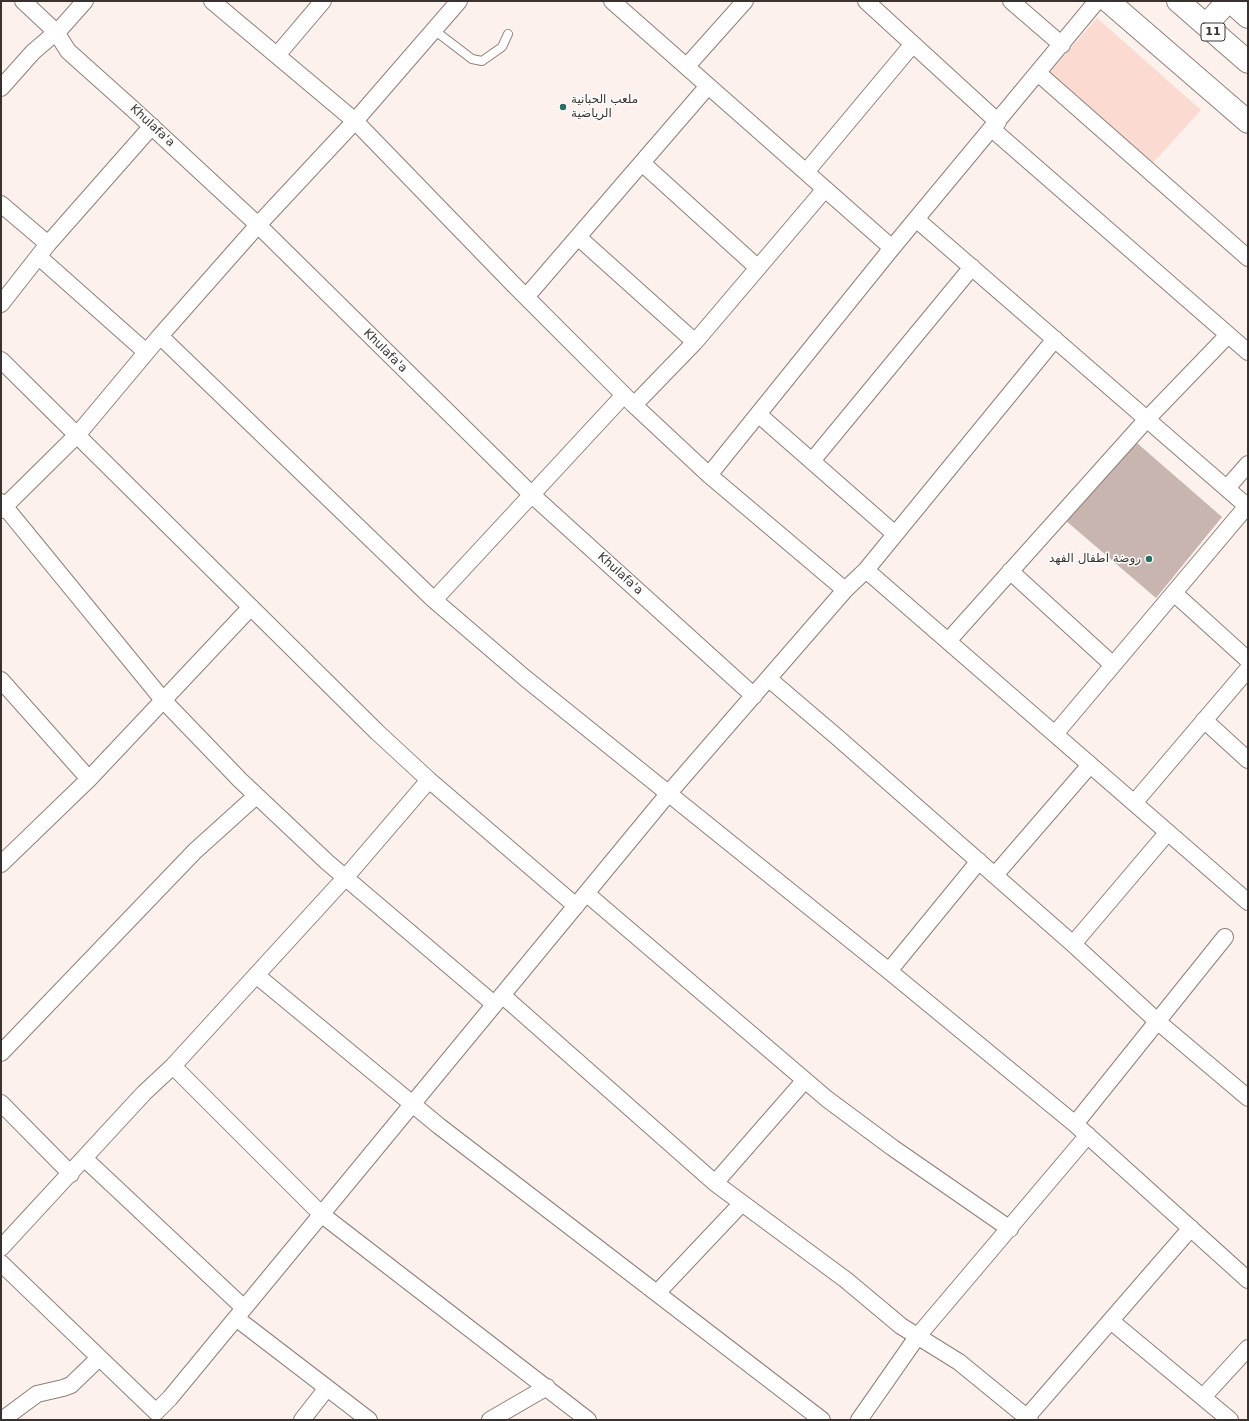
<!DOCTYPE html>
<html>
<head>
<meta charset="utf-8">
<style>
	body { margin:0 }
	#map { position:relative; width:1249px; height:1421px; overflow:hidden; background:#fdf1ee; font-family:"DejaVu Sans",sans-serif }
	canvas { display:block }
	.frame { position:absolute; inset:0; border:2px solid #39322f; pointer-events:none }
</style>
</head>
<body>
<div id="map">
<canvas width="1249" height="1421"></canvas>
<div class="frame"></div>
</div>
<script>
const c = document.querySelector('canvas').getContext('2d');
c.lineJoin = 'round';
function paint(path, color) { c.fillStyle = color; c.fill(path, 'evenodd'); }
const toPath = rows => new Path2D(rows.map(r => 'M' + r).join(''));
function trace(path, color, width, dash) { c.strokeStyle = color; c.lineWidth = width; c.lineCap = dash ? 'butt' : 'round'; c.setLineDash(dash || []); c.stroke(path); }
function drawText(font, color, halo, rows, align = 'center') {
  c.font = font + ' "DejaVu Sans","Noto Naskh Arabic",sans-serif'; c.lineWidth = 3; c.setLineDash([]); c.textBaseline = 'middle'; c.strokeStyle = halo; c.fillStyle = color; for (const [text, x, y, turn = 0] of rows) {
    c.save(); c.translate(x, y); c.rotate((+turn || 0) * Math.PI / 180); c.textAlign = isNaN(turn) ? turn : align; if (halo) c.strokeText(text, 0, 0); c.fillText(text, 0, 0); c.restore();
  }
}
paint(toPath([
	[1097,18,1201,110,1152,164,1048,74]
]), '#fbdbd1');
paint(toPath([
	[1137,443,1222,517,1156,598,1065,520]
]), '#c8b5b0');
const lane = toPath([
	[434,30,472,59,482,61,502,47,508,34]
]);
const street = toPath([
	[23,1,56,32,68,51,135,111,258,225,531,494,754,696],
	[212,1,355,121,513,284,634,405,709,475,845,590],
	[612,1,892,248],
	[866,1,998,122],
	[1011,1,1062,45],
	[278,54,323,1],
	[687,66,745,1],
	[1038,73,1248,258],
	[1,88,33,52,61,28,85,1],
	[992,129,1248,352],
	[642,163,758,268],
	[806,172,913,44],
	[1,204,48,244],
	[916,219,1248,507],
	[578,237,695,342],
	[39,257,146,352],
	[526,297,708,86],
	[1,304,48,244,152,126],
	[160,336,434,600,525,678,889,971,1075,1124,1248,1280],
	[1,360,377,732,429,780,576,906],
	[634,405,695,342,825,189],
	[758,414,895,534],
	[812,461,972,267],
	[709,475,892,248,1097,1],
	[1227,488,1248,464],
	[1,502,163,700,240,780,327,862,494,1004],
	[1,510,78,434,160,336,258,225,355,121,459,1],
	[866,570,1248,902],
	[1010,571,1113,665],
	[1174,593,1248,660],
	[434,600,624,395],
	[948,641,1147,419,1228,335],
	[769,679,837,737,1073,944,1157,1021,1248,1098],
	[1,680,89,779],
	[1204,720,1248,760],
	[1055,734,1247,506],
	[1134,803,1248,669],
	[1,864,89,779,251,607],
	[995,875,1090,765],
	[587,894,827,1099,893,1148,1010,1229],
	[1073,944,1168,832],
	[889,971,979,861],
	[256,975,439,1126,822,1420],
	[502,995,715,1183,846,1280,901,1326,959,1362,1030,1420],
	[1,1053,195,851,256,796],
	[173,1066,321,1214,588,1420],
	[1,1103,71,1174],
	[1075,1124,1225,937],
	[85,1159,244,1308],
	[715,1183,805,1080],
	[1,1248,144,1093,173,1066,345,878,429,780],
	[1,1263,156,1412,170,1398,668,794,845,590,866,570,1055,339],
	[657,1293,742,1203],
	[236,1318,369,1420],
	[1111,1321,1230,1420],
	[1203,1397,1248,1348],
	[1027,1417,1191,1228],
	[2,1420,37,1394,63,1388,71,1385,99,1358],
	[302,1420,327,1388],
	[490,1420,547,1387],
	[859,1420,917,1337,1088,1135]
]);
const secondary = toPath([
	[1108,1,1248,122]
]);
const highway = toPath([
	[1178,1,1248,62],
	[1230,1,1248,17],
	[1206,25,1228,1]
]);
trace(lane, '#8f7e79', 10);
trace(street, '#8f7e79', 18);
trace(secondary, '#8f7e79', 24);
trace(highway, '#8f7e79', 24);
trace(lane, '#fff', 8);
trace(street, '#fff', 16);
trace(secondary, '#fff', 22);
trace(highway, '#fff', 22);
for (const [x, y, r, color] of [
	[563,107,4,"#2a6e61"],
	[1149,559,4,"#2a6e61"]
]) { const dot = new Path2D(); dot.arc(x, y, r, 0, 2 * Math.PI); c.fillStyle = color; c.fill(dot); trace(dot, '#fff', 1.5); }
for (const [x, y, w] of [
	[1213,32,24]
]) { const box = new Path2D(); box.roundRect(x - w / 2, y - 9, w, 18, 3); c.fillStyle = '#fff'; c.fill(box); trace(box, '#39322f', 1); }
drawText('bold 11px', '#39322f', null, [
	["11",1213,32]
]);
drawText('12px', '#39322f', '#fff', [
	["ملعب الحبانية",571,100],
	["الرياضية",571,114],
	["روضة اطفال الفهد",1141,559,"right"]
], 'left');
drawText('12px', '#39322f', '#fff', [
	["Khulafa'a",152,126,43],
	["Khulafa'a",385,351,45],
	["Khulafa'a",620,574,42]
]);
</script>
</body>
</html>
